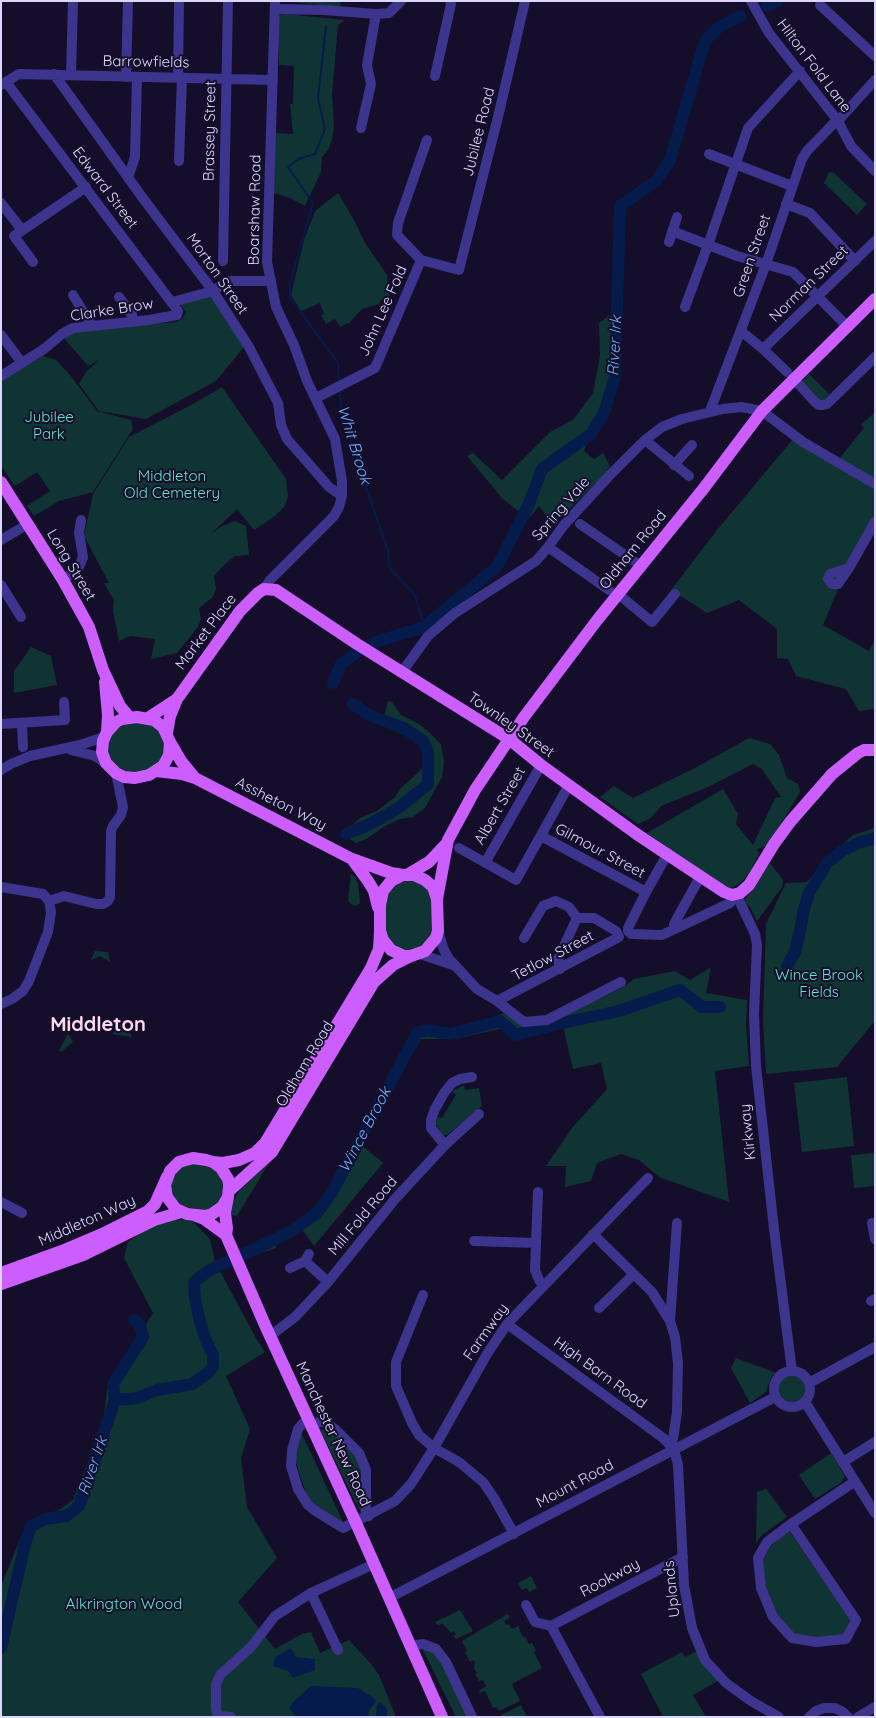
<!DOCTYPE html>
<html>
<head>
<meta charset="utf-8">
<style>
	body { margin:0 }
	#map { position:relative; width:876px; height:1718px; overflow:hidden; background:#140e2a; font-family:Quicksand,sans-serif }
	canvas { display:block }
	.frame { position:absolute; inset:0; border:2px solid #ddd7ff; pointer-events:none }
</style>
</head>
<body>
<div id="map">
<canvas width="876" height="1718"></canvas>
<div class="frame"></div>
</div>
<script>
const c = document.querySelector('canvas').getContext('2d');
c.lineJoin = 'round';
function paint(path, color) { c.fillStyle = color; c.fill(path, 'evenodd'); }
const toPath = rows => new Path2D(rows.map(r => 'M' + r).join(''));
function trace(path, color, width, dash) { c.strokeStyle = color; c.lineWidth = width; c.lineCap = dash ? 'butt' : 'round'; c.setLineDash(dash || []); c.stroke(path); }
function drawText(font, color, halo, rows, align = 'center') {
  c.font = font + ' Quicksand,sans-serif'; c.lineWidth = 4; c.setLineDash([]); c.textBaseline = 'middle'; c.strokeStyle = halo; c.fillStyle = color; for (const [text, x, y, turn = 0] of rows) {
    c.save(); c.translate(x, y); c.rotate((+turn || 0) * Math.PI / 180); c.textAlign = isNaN(turn) ? turn : align; if (halo) c.strokeText(text, 0, 0); c.fillText(text, 0, 0); c.restore();
  }
}
paint(toPath([
	[283,1,339,1,341,5,338,7],
	[286,14,345,20,338,25,332,94,334,126,332,140,328,150,322,157,321,172,305,206,290,198,274,193,275,133,293,134,290,104,293,104,294,66,279,65,278,22,280,15],
	[829,172,834,173,867,204,857,215,824,183],
	[338,193,353,218,365,243,387,275,390,300,381,300,379,304,362,309,349,323,340,327,335,319,326,324,321,315,324,314,320,303,301,311,291,295,304,240,315,211],
	[212,293,244,347,216,381,146,419,99,411,79,384,86,372,99,360,88,366,64,338,73,331,177,322,183,318,186,312,180,304],
	[613,313,612,351,616,383,608,412,588,440,584,451,594,459,603,453,610,466,603,476,553,525,539,506,528,519,502,498,467,456,473,453,502,480,550,432,573,420,593,393,600,355,599,323],
	[43,356,56,360,70,375,97,411,131,420,133,429,93,492,59,501,34,516,27,506,50,491,37,472,15,486,1,466,1,380],
	[809,374,829,394,822,402,802,382],
	[222,387,286,479,288,496,285,506,275,516,254,530,237,509,211,534,222,526,235,521,246,526,249,555,235,556,224,565,214,576,216,589,213,597,199,608,201,619,198,627,177,653,151,659,155,639,130,636,119,641,113,611,114,600,104,583,109,583,84,536,93,494,129,437,193,404],
	[875,412,875,523,849,563,823,625,869,651,875,640,875,709,859,711,846,689,796,676,788,659,777,658,777,629,739,600,707,613,671,590,717,530,793,439,839,459,864,428,861,425],
	[31,647,51,656,57,685,14,693,14,671],
	[388,701,392,702,401,715,419,724,431,734,441,744,444,761,442,777,425,808,413,817,399,819,385,826,366,839,356,843,342,834,360,818,377,811,395,797,400,789,423,768,425,755,417,742,382,724],
	[130,723,147,723,159,730,164,743,163,754,159,762,147,770,135,772,125,771,119,768,111,760,108,751,108,742,115,730,124,724],
	[749,738,770,744,779,755,787,778,798,784,800,792,768,846,757,849,759,853,749,874,739,884,731,888,721,886,647,833,723,789,738,814,736,824,753,845,775,798,781,797,762,769,753,764,708,787,661,806,651,818,638,824,600,797,614,786,633,798,695,768],
	[875,828,875,1024,873,1023,837,1067,766,1074,763,1019,766,924,786,883,807,882,829,856,853,835],
	[770,863,783,880,782,887,757,921,750,907,744,901],
	[351,874,354,876,358,883,360,903,356,906,349,903,348,900],
	[408,880,422,884,431,894,433,930,426,944,408,951,391,943,385,930,386,898,394,885],
	[95,951,108,952,110,962,100,956,91,960],
	[711,967,706,993,747,1000,746,1027,749,1066,715,1071,729,1202,659,1177,639,1160,621,1154,597,1163,591,1181,565,1187,566,1166,546,1166,572,1128,607,1089,601,1063,573,1069,561,1017,620,989,634,979,675,971,690,980],
	[505,1013,525,1024,531,1034,514,1036,507,1029,499,1029,455,1039,421,1039,360,1144,383,1163,314,1246,301,1228,275,1242,276,1248,248,1257,246,1252,288,1231,313,1213,323,1202,353,1149,351,1146,409,1043,423,1029,430,1027,454,1029],
	[124,1019,132,1037,112,1034,117,1027,118,1022],
	[67,1035,69,1035,73,1042,61,1052,59,1051],
	[847,1077,854,1146,802,1152,794,1083],
	[464,1085,465,1090,479,1088,482,1106,447,1135,443,1135,436,1124,437,1117,442,1118,456,1095,452,1091],
	[875,1153,875,1186,854,1188,851,1155],
	[269,1163,237,1216,231,1215,233,1202,240,1190],
	[193,1164,211,1168,217,1172,222,1181,222,1195,220,1200,210,1208,205,1210,189,1208,180,1204,173,1195,171,1185,175,1174,182,1167],
	[171,1219,191,1220,210,1239,215,1262,257,1340,265,1352,226,1376,250,1429,241,1458,247,1507,277,1558,238,1602,275,1649,302,1634,311,1632,320,1653,349,1640,371,1664,379,1675,396,1717,1,1717,1,1586,23,1532,33,1520,59,1510,73,1500,103,1423,107,1390,110,1383,153,1313,124,1258,128,1242,145,1230],
	[736,1358,776,1373,772,1375,766,1392,750,1403,731,1368],
	'779 1389a13 13 0 1 1 26 0a13 13 0 1 1-26 0Z',
	[319,1428,336,1433,351,1449,359,1461,363,1474,362,1515],
	[301,1432,344,1524,327,1517,309,1500,300,1476,295,1458],
	[831,1453,845,1476,842,1482,815,1499,799,1475],
	[766,1489,787,1517,762,1535,756,1543,757,1492],
	[789,1531,850,1619,845,1635,818,1639,793,1635,778,1620,765,1590,763,1559,770,1547],
	[531,1576,537,1588,529,1592,527,1588,522,1590,518,1583],
	[460,1610,473,1631,456,1639,453,1636,456,1634,454,1631,451,1633,442,1623,438,1626,435,1622],
	[508,1614,510,1617,504,1621,506,1625,509,1624,512,1629,518,1626,523,1637,525,1636,529,1644,532,1643,536,1650,534,1652,542,1668,512,1684,520,1701,499,1711,496,1707,493,1708,485,1691,480,1693,479,1691,486,1686,483,1680,479,1681,475,1674,477,1673,474,1669,475,1662,473,1660,470,1662,465,1652,467,1651,462,1641],
	[423,1644,436,1649,471,1717,456,1717,423,1650],
	[697,1651,718,1681,693,1695,706,1717,663,1717,641,1674,682,1652,685,1657],
	[521,1705,527,1717,502,1717,501,1715]
]), '#103434');
paint(toPath([
	[291,1648,296,1657,315,1659,315,1670,293,1678,288,1671,273,1666,275,1657],
	[311,1686,358,1688,374,1698,376,1702,370,1709,368,1717,296,1717,289,1708,293,1702],
	[380,1702,387,1708,387,1717,376,1717,377,1705]
]), '#051b4b');
trace(toPath([
	[326,26,318,98,325,129,315,154,298,159,288,167,313,203,290,283,290,297,338,363,339,383],
	[340,390,341,410,364,482,388,550,389,567,415,595,424,627]
]), '#051b4b', 2);
trace(toPath([
	[767,6,777,1],
	[333,683,341,664,356,653,376,642,424,627,497,567,528,506,542,469,591,434,604,413,615,377,620,206,656,181,670,160,705,41,719,27,741,16],
	[346,834,370,824,397,809,428,784,428,752,423,741,404,728,369,715,353,704],
	[787,966,795,952,801,927,803,913,809,893,827,863,842,851,858,843,875,838],
	[115,1400,138,1398,157,1390,192,1384,208,1373,213,1367,213,1355,205,1338,200,1322,195,1299,194,1282,208,1271,290,1232,317,1213,331,1194,417,1033,427,1030,450,1034,500,1021,516,1035,553,1025,619,1011,680,990,702,1007,720,1007],
	[1,1648,25,1544,31,1526,45,1519,66,1516,79,1506,115,1400,113,1384,143,1337,140,1325,134,1320]
]), '#051b4b', 12);
trace(toPath([
	[751,1,769,33,838,121,851,146,875,171],
	[820,5,875,56],
	[275,9,324,10,376,14,389,13,401,1],
	[54,74,142,197,213,291,249,347,278,403,281,425,287,439,329,487,342,496],
	[71,75,73,1],
	[435,76,451,4,450,1],
	[126,77,128,1],
	[178,77,179,1],
	[1,85,19,74,273,80],
	[838,121,875,80],
	[361,128,371,84,367,65,376,14],
	[709,154,792,186],
	[179,161,182,77],
	[128,178,135,157,137,77],
	[1,203,22,230],
	[786,204,810,213,855,261],
	[672,231,737,256,793,272,847,326],
	[669,242,677,217],
	[421,260,459,270,498,117,525,1],
	[421,260,397,235,398,223,427,140],
	[223,261,228,1],
	[33,262,14,236,86,187],
	[73,295,92,326],
	[119,297,132,315,133,322],
	[172,302,213,291,227,281,271,281],
	[685,307,708,245,748,128,800,71],
	[741,331,763,349,787,372],
	[1,335,22,363],
	[763,349,875,241],
	[1,376,44,349,62,334,73,328,149,320,177,315,178,311,6,82],
	[794,379,814,401,819,405,823,405,827,404,875,357],
	[316,398,375,368,421,260],
	[710,411,766,264,802,159,807,151,837,120],
	[645,440,689,476],
	[674,465,692,445],
	[580,524,641,566],
	[1,540,28,524],
	[548,547,609,590],
	[849,568,838,584,832,584,828,579,830,574,849,568,875,522],
	[63,580,78,569,83,557,79,533,81,520],
	[1,585,21,617],
	[264,589,270,580,334,516,339,507,342,496,342,481,335,439,307,381,294,345,276,307,267,262,275,1],
	[618,594,652,622,675,594],
	[402,672,428,636,455,613,536,561,548,547,564,525,609,476,645,440,662,427,682,419,723,409,741,407,762,411,803,442,875,484],
	[22,723,23,747],
	[1,724,65,720,64,702],
	[71,750,95,756,106,763],
	[1,770,11,764,30,756,80,745,104,737],
	[541,836,646,892],
	[459,848,516,880,569,785],
	[668,853,646,892,628,928,628,931,631,934,662,935,730,903,733,897,732,895],
	[485,863,541,765],
	[1,887,43,894,49,901,51,912,48,932,29,981,23,991,12,999,1,1004],
	[736,894,755,934,757,945,754,1014,756,1066,774,1229,792,1371],
	[49,901,64,896,96,904,103,904,108,901,110,897,111,831,113,826,121,815,123,807,116,773],
	[675,929,674,924,700,877],
	[438,931,444,950,449,959,477,989,497,1001,524,1022,547,1020,621,982],
	[524,938,543,906,556,901,569,907,577,918],
	[420,954,453,965],
	[560,969,558,959,577,918],
	[497,1001,619,937,616,931,594,918,577,918],
	[445,1145,431,1128,431,1120,435,1109,444,1093,452,1083,460,1079,472,1077],
	[538,1192,535,1270,539,1280,543,1285],
	[1,1202,22,1213],
	[872,1223,875,1239],
	[593,1234,652,1292,670,1321,675,1337,678,1363,677,1412,673,1439,669,1444],
	[474,1241,535,1243],
	[305,1261,328,1282],
	[290,1268,305,1261,309,1254],
	[423,1295,396,1362,396,1386,412,1423,419,1435,434,1448,459,1462,483,1482,494,1498,514,1534],
	[871,1301,875,1299],
	[599,1308,633,1275],
	[670,1321,677,1223],
	[507,1324,663,1438,674,1449,678,1465,684,1585,692,1628,705,1660,726,1683,751,1701,779,1717],
	[270,1336,295,1317,328,1282,395,1199,445,1145,479,1114],
	'774 1389a18 18 0 1 1 36 0a18 18 0 1 1-36 0Z',
	[809,1383,875,1347],
	[805,1402,875,1513],
	[309,1421,302,1424,298,1429,292,1450,291,1466,298,1489,308,1505,314,1510,343,1528,395,1501,411,1484,434,1448,487,1354,507,1324,648,1178],
	[311,1426,319,1422,325,1422,336,1430,359,1453,366,1470,366,1510,369,1516],
	[843,1462,875,1442],
	[791,1524,856,1620,846,1639,816,1642,792,1638,773,1617,761,1588,758,1558,767,1542,791,1524,854,1482],
	[311,1593,338,1650],
	[389,1598,775,1397],
	[526,1605,535,1622,551,1626],
	[551,1626,683,1557],
	[551,1626,600,1717],
	[411,1646,423,1644,436,1649,446,1662,472,1717],
	[231,1717,218,1716,216,1709,216,1685,220,1675,251,1647,275,1616,311,1593,374,1564],
	[809,1717,816,1711,824,1708,835,1708,843,1712,848,1717],
	[858,1717,875,1707]
]), '#3d348d', 10);
trace(toPath([
	[1,482,63,580,83,616,89,627,103,670,120,706,130,718],
	[105,682,108,715,107,732],
	[137,717,154,720,163,727,170,742,169,755,163,766,149,775,135,778,124,777,116,773,106,763,102,752,103,741,107,732,116,722,122,719,137,717],
	[148,718,177,699],
	[167,733,170,716,177,699,240,611,258,593,264,589,276,590,357,644,509,739,541,765,638,835,724,892,732,895,740,893,749,885,774,844,790,822,832,774,858,753,864,750,875,750],
	[170,742,181,761,195,778],
	[156,771,182,774,195,778,352,859,391,873,403,875],
	[352,859,368,881,374,891,378,907],
	[403,875,414,875,425,880,433,887,437,899,438,931,436,938,425,951,411,956,404,956,391,950,383,940,380,931,380,905,383,891,391,881,403,875],
	[407,875,429,862,446,844],
	[437,899,448,840,475,790,524,717,598,619,704,488,762,411,875,299],
	[193,1158,206,1160,213,1162,221,1168,228,1179,229,1185,228,1197,222,1207,212,1214,206,1216,187,1214,176,1209,167,1197,165,1185,170,1171,179,1162,193,1158],
	[213,1162,223,1163,239,1160,255,1153,265,1143,371,968,379,949,380,931],
	[229,1191,272,1152,374,982,393,965,411,956],
	[228,1197,225,1213,227,1228,226,1235,265,1325,356,1523,442,1717],
	[196,1216,204,1219,226,1235],
	[1,1273,62,1251,102,1234,148,1211,155,1204,167,1177],
	[1,1284,83,1255,154,1220,181,1212]
]), '#cc5eff', 12);
drawText('15px', '#ddd7ff', '#140e2a', [
	["Barrowfields",146,62,1],
	["Hilton Fold Lane",814,66,53],
	["Brassey Street",210,131,-89],
	["Jubilee Road",479,132,-76],
	["Edward Street",105,188,53],
	["Boarshaw Road",255,210,-89],
	["Green Street",752,256,-71],
	["Morton Street",217,274,55],
	["Norman Street",809,284,-44],
	["Clarke Brow",112,310,-9],
	["John Lee Fold",383,311,-66],
	["Spring Vale",561,509,-49],
	["Oldham Road",633,550,-51],
	["Long Street",71,565,59],
	["Market Place",206,632,-53],
	["Townley Street",511,725,35],
	["Assheton Way",281,804,27],
	["Albert Street",500,806,-60],
	["Gilmour Street",600,851,28],
	["Tetlow Street",553,956,-28],
	["Oldham Road",305,1064,-59],
	["Kirkway",748,1132,-96],
	["Mill Fold Road",363,1216,-50],
	["Middleton Way",87,1221,-24],
	["Farmway",486,1332,-55],
	["High Barn Road",600,1373,36],
	["Manchester New Road",333,1434,65],
	["Mount Road",575,1484,-28],
	["Rookway",610,1578,-28],
	["Uplands",672,1589,-96]
]);
drawText('15px', '#57ebce', '#140e2a', [
	["Jubilee",49,417],
	["Park",49,434],
	["Middleton",172,476],
	["Old Cemetery",172,493],
	["Wince Brook",819,975],
	["Fields",819,992],
	["Alkrington Wood",124,1604]
]);
drawText('italic 16px', '#65afff', '#140e2a', [
	["River Irk",615,346,-87],
	["Whit Brook",354,445,73],
	["Wince Brook",365,1130,-62],
	["River Irk",93,1466,-71]
]);
drawText('bold 20px', '#ffd9ef', '#140e2a', [
	["Middleton",98,1025]
]);
</script>
</body>
</html>
